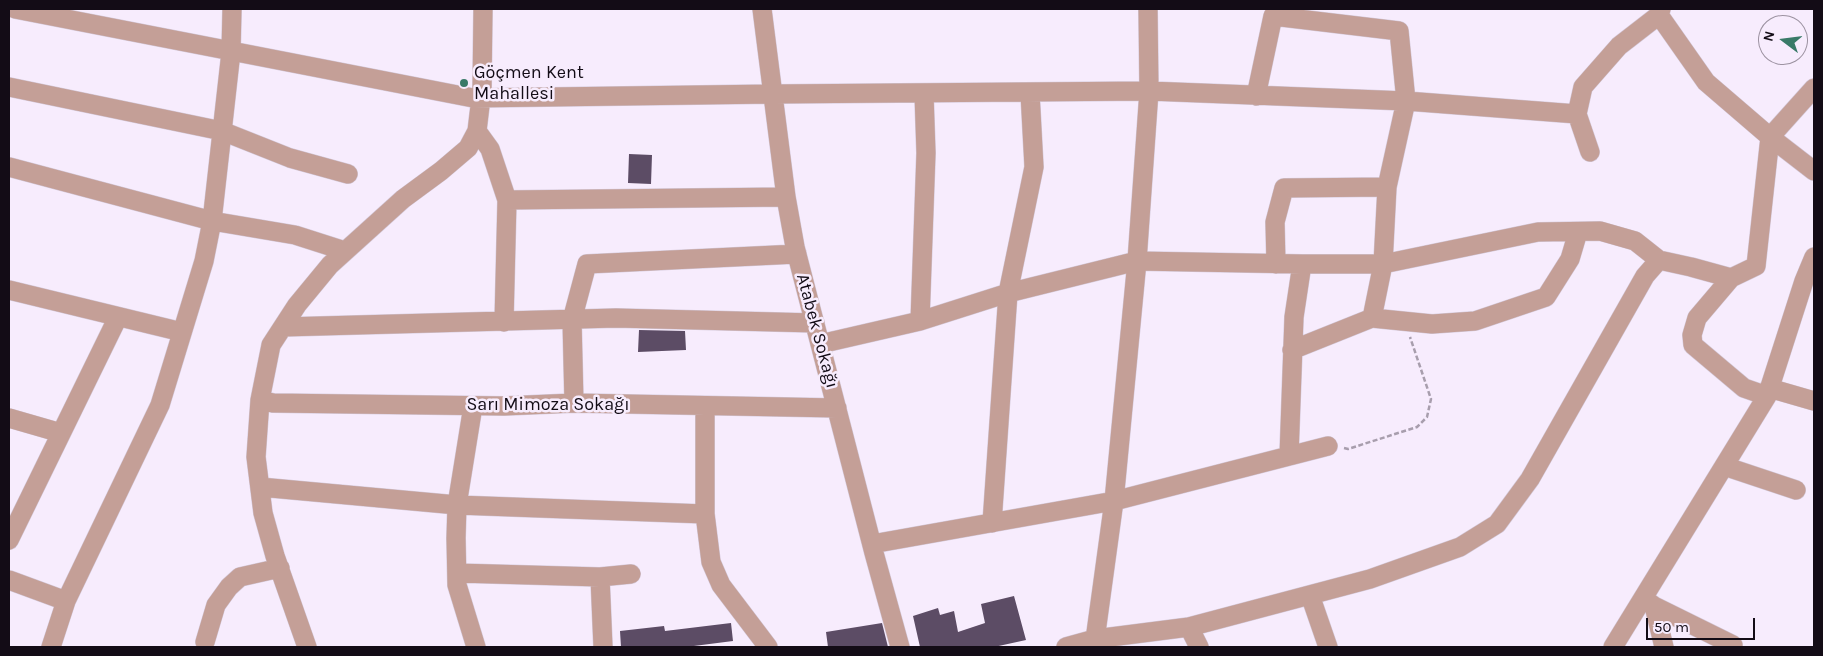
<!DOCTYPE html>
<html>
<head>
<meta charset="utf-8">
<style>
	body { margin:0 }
	#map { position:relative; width:1823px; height:656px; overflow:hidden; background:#f7ecfd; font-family:Karla,sans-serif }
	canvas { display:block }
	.frame { position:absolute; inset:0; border:10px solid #130c16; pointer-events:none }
	.north { position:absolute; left:1758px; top:15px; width:50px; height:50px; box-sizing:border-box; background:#f7ecfd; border:1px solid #9c92a1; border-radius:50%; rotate:285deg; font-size:14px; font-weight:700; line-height:20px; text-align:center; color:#130c16 }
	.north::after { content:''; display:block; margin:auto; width:18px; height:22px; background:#397a68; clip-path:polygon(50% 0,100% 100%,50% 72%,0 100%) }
	.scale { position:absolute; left:1646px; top:618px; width:109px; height:22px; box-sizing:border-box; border:2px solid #130c16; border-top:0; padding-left:6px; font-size:15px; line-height:18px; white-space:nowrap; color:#130c16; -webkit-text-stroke:4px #f7ecfd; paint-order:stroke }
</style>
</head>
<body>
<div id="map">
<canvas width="1823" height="656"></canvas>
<div class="frame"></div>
<div class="north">N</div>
<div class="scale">50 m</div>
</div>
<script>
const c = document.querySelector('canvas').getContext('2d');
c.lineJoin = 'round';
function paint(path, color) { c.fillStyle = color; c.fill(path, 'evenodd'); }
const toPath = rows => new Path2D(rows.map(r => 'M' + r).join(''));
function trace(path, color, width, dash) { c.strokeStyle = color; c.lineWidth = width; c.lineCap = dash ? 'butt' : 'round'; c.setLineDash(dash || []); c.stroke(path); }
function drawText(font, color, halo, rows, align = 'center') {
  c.font = font + ' Karla,sans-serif'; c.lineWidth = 5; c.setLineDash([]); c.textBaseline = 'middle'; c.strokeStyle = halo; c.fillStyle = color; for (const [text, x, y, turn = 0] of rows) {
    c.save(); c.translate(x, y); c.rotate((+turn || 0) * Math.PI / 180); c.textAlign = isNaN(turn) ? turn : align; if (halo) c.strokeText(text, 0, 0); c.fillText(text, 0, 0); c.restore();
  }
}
paint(toPath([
	[629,154,652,155,651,184,628,183],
	[639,330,685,331,686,350,638,352],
	[1014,596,1026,640,994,647,920,647,913,616,938,608,940,615,954,611,958,632,985,623,981,604],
	[731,623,733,641,686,647,621,647,620,631,664,626,665,631],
	[882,623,888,647,828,647,826,632]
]), '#5c4c65');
const minor = toPath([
	[15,9,473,98,773,94,1149,91,1406,101,1577,114],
	[762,9,786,197,795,247,874,553,900,647],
	[1659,15,1706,82,1770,137,1814,171],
	[9,87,222,131,290,158,348,174],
	[1256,96,1273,16,1399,31,1406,101,1387,187,1383,264,1372,318],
	[477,131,490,149,507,200,786,197],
	[1590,152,1577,114,1583,87,1619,46,1659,15,1661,9],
	[9,167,212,221,231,52,232,9],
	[1276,264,1275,222,1284,188,1387,187],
	[1731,278,1697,318,1692,335,1693,345,1744,388,1767,396],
	[9,290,182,332],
	[920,321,926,153,924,94],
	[504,322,507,200],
	[283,327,616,318,815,323],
	[820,344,920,321,1008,293,1137,261,1302,264,1383,264,1538,232,1600,231,1635,241,1659,260,1691,267,1731,278,1756,266,1770,137,1814,88],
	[1292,350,1372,318,1432,324,1475,321,1546,297,1570,259,1578,232],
	[1769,388,1814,401],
	[260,400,273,403,504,406,574,403,837,408],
	[574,403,572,320,587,264,797,254],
	[473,406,457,505,456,538,457,585,476,647],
	[705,406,705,514,711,562,721,585,768,647],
	[9,418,61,433],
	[1289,456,1294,317,1302,264],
	[1724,466,1796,490],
	[260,487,457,505,705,514],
	[992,523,1008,293,1034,167,1030,93],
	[9,540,118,317],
	[872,544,1114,501,1328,446],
	[457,573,600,577,631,574],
	[600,577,603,647],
	[9,580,66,601],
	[1310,595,1328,647],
	[1647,601,1654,606,1664,647],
	[1654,606,1733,645],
	[1189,627,1199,647],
	[205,642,216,605,229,587,240,577,280,568],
	[51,647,66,601,160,405,204,261,212,221,295,235,345,251],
	[307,647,275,556,263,513,256,457,260,400,271,345,297,305,330,265,403,199,441,171,468,148,477,131,482,89,483,9],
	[1066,647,1095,639,1189,627,1370,579,1460,547,1497,524,1530,479,1645,276,1659,260],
	[1094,647,1114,501,1137,261,1149,91,1148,9],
	[1613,647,1767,396,1804,281,1814,257]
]);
trace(minor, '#d3c8d8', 20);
trace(toPath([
	[1344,448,1348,449,1417,427,1427,417,1431,399,1410,337]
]), '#a89ead', 2.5, [5, 2.5]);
trace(minor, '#c49f97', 19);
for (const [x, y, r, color] of [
	[464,83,5,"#397a68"]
]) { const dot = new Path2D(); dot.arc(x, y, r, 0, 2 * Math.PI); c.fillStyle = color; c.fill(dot); trace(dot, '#f7ecfd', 2); }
drawText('18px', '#130c16', '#f7ecfd', [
	["Göçmen Kent",474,73],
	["Mahallesi",474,94]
], 'left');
drawText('18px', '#130c16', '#f7ecfd', [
	["Atabek Sokağı",817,331,75],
	["Sarı Mimoza Sokağı",548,405]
]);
</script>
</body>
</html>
